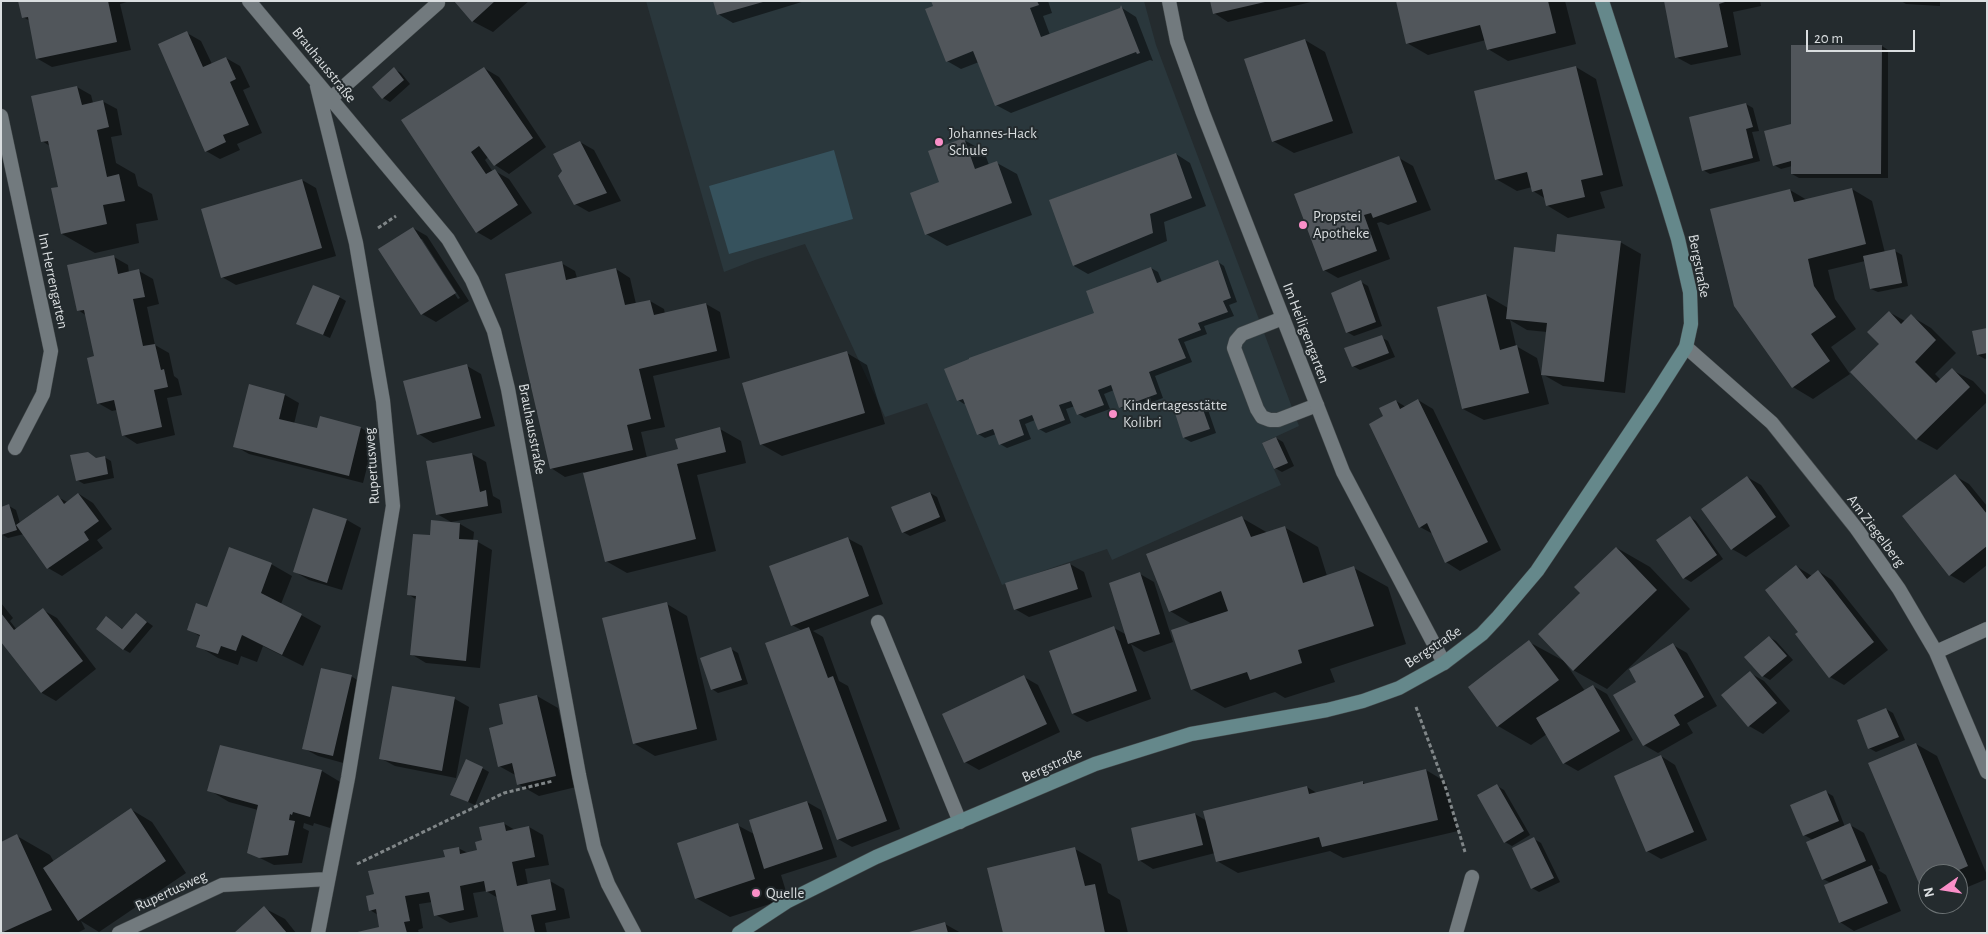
<!DOCTYPE html>
<html>
<head>
<meta charset="utf-8">
<style>
	body { margin:0 }
	#map { position:relative; width:1988px; height:934px; overflow:hidden; background:#242b2e; font-family:"Alegreya Sans",sans-serif }
	canvas { display:block }
	.frame { position:absolute; inset:0; border:2px solid #dadee0; pointer-events:none }
	.north { position:absolute; left:1918px; top:864px; width:50px; height:50px; box-sizing:border-box; background:#242b2e; border:1px solid #6d7375; border-radius:50%; rotate:257deg; font-size:14px; font-weight:700; line-height:20px; text-align:center; color:#dadee0 }
	.north::after { content:''; display:block; margin:auto; width:18px; height:22px; background:#fa8fc8; clip-path:polygon(50% 0,100% 100%,50% 72%,0 100%) }
	.scale { position:absolute; left:1806px; top:30px; width:109px; height:22px; box-sizing:border-box; border:2px solid #dadee0; border-top:0; padding-left:6px; font-size:15px; line-height:18px; white-space:nowrap; color:#dadee0; -webkit-text-stroke:4px #242b2e; paint-order:stroke }
</style>
</head>
<body>
<div id="map">
<canvas width="1988" height="934"></canvas>
<div class="frame"></div>
<div class="north">N</div>
<div class="scale">20 m</div>
</div>
<script>
const c = document.querySelector('canvas').getContext('2d');
c.lineJoin = 'round';
function paint(path, color) { c.fillStyle = color; c.fill(path, 'evenodd'); }
const toPath = rows => new Path2D(rows.map(r => 'M' + r).join(''));
function trace(path, color, width, dash) { c.strokeStyle = color; c.lineWidth = width; c.lineCap = dash ? 'butt' : 'round'; c.setLineDash(dash || []); c.stroke(path); }
function drawText(font, color, halo, rows, align = 'center') {
  c.font = font + ' "Alegreya Sans",sans-serif'; c.lineWidth = 4; c.setLineDash([]); c.textBaseline = 'middle'; c.strokeStyle = halo; c.fillStyle = color; for (const [text, x, y, turn = 0] of rows) {
    c.save(); c.translate(x, y); c.rotate((+turn || 0) * Math.PI / 180); c.textAlign = isNaN(turn) ? turn : align; if (halo) c.strokeText(text, 0, 0); c.fillText(text, 0, 0); c.restore();
  }
}
paint(toPath([
	[646,1,1144,1,1156,45,1299,426,1262,443,1281,485,1112,560,1107,549,1002,585,927,403,885,417,805,244,755,260,724,272]
]), '#2a373c');
paint(toPath([
	[834,150,853,219,729,254,709,186]
]), '#36525d');
paint(toPath([
	[20,1,130,1,120,4,131,50,52,67,38,59,30,21,23,17],
	[455,1,529,1,493,32,472,21],
	[715,1,805,1,733,23,718,14],
	[932,1,1048,1,1052,13,1043,16,1050,35,1122,8,1136,17,1153,61,1150,60,1011,113,996,105,979,62,961,69,947,61],
	[1211,1,1315,1,1228,22,1214,13],
	[1397,1,1565,1,1576,44,1508,61,1488,49,1486,40,1428,55,1407,43],
	[1665,1,1760,1,1761,6,1733,12,1741,55,1691,65,1676,57],
	[1901,1,1940,1,1940,6,1906,4],
	[187,33,201,41,212,64,226,58,240,66,250,87,243,90,262,133,237,144,240,150,220,159,206,151],
	[1305,40,1325,52,1353,133,1294,153,1273,141],
	[1882,46,1888,50,1888,178,1799,178,1792,174,1792,166,1781,169,1774,165,1792,125],
	[1576,67,1596,79,1623,186,1600,192,1605,208,1568,218,1548,206,1546,199,1533,191,1532,187,1517,191,1496,179],
	[484,68,499,77,546,147,509,174,495,165,488,157,485,160,493,172,495,171,509,179,532,213,491,240,477,232,403,121],
	[394,69,401,73,410,84,390,102,383,98],
	[77,87,91,95,93,103,102,101,117,109,122,135,111,137,116,163,135,174,138,186,152,194,158,220,136,224,139,243,95,253,62,234,60,188,50,146,42,141],
	[1746,104,1753,108,1759,131,1752,132,1760,161,1710,174,1703,170],
	[964,140,984,151,989,165,997,163,1017,174,1032,215,947,246,926,234,941,182],
	[580,142,594,150,621,201,589,212,575,204],
	[1176,154,1190,163,1206,206,1164,222,1167,241,1088,274,1074,266,1050,200],
	[1399,158,1413,166,1431,210,1388,225,1381,222,1377,223,1390,259,1338,278,1324,270],
	[302,180,316,188,336,256,236,285,222,277],
	[1852,189,1872,201,1885,253,1895,251,1902,255,1908,286,1878,292,1871,289,1865,261,1828,270,1835,299,1856,329,1831,347,1850,374,1813,399,1793,387,1790,190,1807,200],
	[413,228,427,236,469,301,436,322,422,314],
	[419,239,422,239,460,298,458,299],
	[1620,242,1641,254,1625,393,1563,386,1542,374,1547,332,1527,330,1510,320,1516,346,1537,358,1549,404,1484,420,1463,409,1486,295,1508,308,1556,254],
	[114,257,128,265,129,273,139,271,153,279,159,304,147,307,155,345,169,353,174,376,178,379,182,395,167,398,175,435,137,444,123,435,117,410,112,411,98,403,96,357,87,316,78,310],
	[1218,262,1224,266,1237,302,1229,305,1234,316,1204,326,1207,334,1184,342,1192,362,1155,376,1163,398,1127,411,1120,407,1114,390,1104,394,1110,409,1085,418,1078,414,1075,406,1066,409,1071,423,1046,433,1039,429,1035,420,1025,424,1031,439,1007,448,1000,444,996,434,985,438,978,434,967,403,964,404,958,400,1096,314,1151,268,1158,272,1162,282],
	[561,263,575,271,577,278,616,269,630,278,636,304,650,301,664,309,665,314,706,304,720,312,730,358,653,376,665,427,641,432,647,458,679,450,720,429,741,441,746,463,697,475,716,551,627,573,606,561,584,472,565,477,551,468],
	[1361,282,1368,286,1382,326,1354,336,1347,332],
	[339,297,346,301,330,338,298,324],
	[1889,312,1905,321,1911,316,1931,328,1956,353,1935,374,1941,380,1952,370,1973,381,1987,396,1987,402,1937,450,1917,439,1881,344],
	[1987,329,1987,358,1985,359,1978,355],
	[1381,337,1388,341,1395,357,1360,370,1353,366],
	[847,353,867,365,885,424,782,456,761,444],
	[467,366,481,374,495,426,433,443,419,434],
	[250,386,285,395,299,403,294,424,318,430,361,428,375,436,363,483,249,454,235,446],
	[1418,400,1433,409,1501,550,1460,571,1446,562,1433,534,1420,527,1385,417,1396,401,1406,407],
	[1200,403,1207,407,1216,433,1191,442,1184,438],
	[1276,438,1283,442,1294,466,1282,472,1275,468],
	[472,454,486,462,493,496,500,500,502,513,451,522,437,514],
	[104,457,111,461,114,478,84,484,77,480,96,459],
	[1955,476,1969,484,1987,506,1987,565,1964,583,1950,575],
	[1747,477,1761,485,1790,526,1746,557,1732,549],
	[930,493,937,497,946,521,910,536,903,532],
	[79,494,93,503,112,529,97,540,103,548,62,576,48,568,24,534,8,538,1,534,9,506,16,510,20,523,58,497,67,502],
	[314,510,347,520,361,528,342,590,309,580,295,572],
	[1690,517,1696,521,1723,559,1691,582,1684,578],
	[1242,518,1268,533,1284,527,1318,547,1327,576,1354,568,1388,587,1406,644,1330,669,1335,682,1285,698,1275,692,1225,708,1192,689,1192,624,1170,611],
	[460,524,474,532,473,541,478,542,492,550,480,668,426,663,411,654,417,600,408,594,431,537],
	[847,538,862,546,883,604,813,631,823,637,839,681,848,686,900,829,852,847,838,839,803,631,792,625],
	[1617,548,1650,567,1690,609,1607,689,1573,670,1582,593],
	[271,564,292,576,281,604,321,626,303,666,263,646,257,662,241,656,238,665,218,658,198,646,201,637,188,629,207,608],
	[1070,564,1084,572,1092,597,1029,617,1015,609],
	[1796,566,1812,576,1818,571,1832,580,1888,650,1844,685,1830,677,1800,632],
	[1140,574,1154,582,1173,642,1144,652,1131,644,1151,699,1087,722,1073,714,1114,628,1127,635],
	[1,603,13,618,10,621,17,630,43,610,57,618,96,669,56,701,42,693,1,638],
	[667,604,687,616,717,740,655,756,635,744],
	[107,618,123,629,143,619,153,626,130,653,123,649],
	[1769,637,1776,641,1793,660,1770,680,1763,676],
	[1529,642,1564,661,1585,691,1593,686,1607,694,1633,740,1578,771,1564,763,1547,734,1531,745,1498,726],
	[1673,645,1687,653,1717,706,1687,723,1693,733,1658,753,1644,745,1638,682],
	[731,649,738,653,748,684,718,693,712,689],
	[1750,673,1764,681,1790,711,1763,734,1749,726],
	[351,676,365,685,347,764,318,756,303,748],
	[1024,677,1038,685,1060,732,979,770,965,762],
	[537,696,558,708,576,787,539,796,518,784,517,776,499,766,505,725],
	[455,699,469,707,456,778,395,766,380,758],
	[1886,709,1893,713,1905,740,1876,752,1869,748],
	[1916,744,1937,756,1987,875,1987,879,1958,891,1958,874,1928,874,1928,890,1921,886],
	[1661,756,1675,765,1707,840,1661,859,1647,851],
	[272,758,322,771,342,783,330,828,314,823,313,826,304,823,303,828,309,831,302,863,274,865,248,852,258,810,229,802,209,790],
	[482,768,489,772,475,805,459,798],
	[1426,770,1446,782,1458,831,1343,858,1330,851,1238,873,1217,861,1215,853,1153,869,1139,860,1195,814,1207,821,1307,787,1317,793,1362,782,1366,784],
	[1497,786,1504,790,1530,835,1512,846,1505,842],
	[1826,792,1833,796,1845,827,1850,825,1864,833,1880,869,1878,870,1886,875,1901,911,1854,931,1840,922,1831,883,1823,879,1813,840,1804,835],
	[807,802,821,810,837,857,781,875,788,898,730,917,696,898,737,825,754,834],
	[132,810,152,822,186,873,99,932,81,921,85,929,77,933,1,933,17,836,50,855,54,862],
	[503,823,515,830,529,827,543,835,549,865,525,869,528,885,550,881,564,889,570,918,545,923,547,933,505,933,498,898,486,891,473,893,478,917,450,923,436,915,432,902,419,904,423,928,418,930,419,933,354,933,381,928,378,915,370,910,375,895,446,858,458,848,468,853,479,851,483,841],
	[1534,839,1541,843,1560,882,1539,892,1532,888],
	[1075,849,1101,864,1108,893,1120,900,1128,933,1004,933],
	[264,908,285,919,296,933,236,933],
	[945,924,961,933,911,933]
]), '#0007');
paint(toPath([
	[18,1,108,1,117,42,36,59,28,17,22,18],
	[454,1,495,1,472,22],
	[713,1,763,1,763,2,717,15],
	[931,1,1037,1,1039,5,1030,8,1041,37,1120,8,1121,5,1140,53,1137,54,1136,52,995,106,973,51,946,62,925,9,933,6],
	[1210,1,1265,1,1265,2,1213,14],
	[1396,1,1548,1,1556,33,1487,50,1480,25,1406,44],
	[1664,1,1728,1,1719,4,1728,47,1675,58],
	[187,31,203,67,226,57,236,79,230,82,249,125,223,135,226,142,205,152,158,44],
	[1305,39,1333,121,1272,142,1244,59],
	[1791,45,1882,45,1881,174,1791,174,1791,161,1773,166,1764,131,1791,124],
	[1576,66,1603,175,1581,180,1585,197,1546,206,1542,189,1532,192,1527,172,1495,180,1474,91],
	[394,67,404,80,382,99,372,87],
	[484,67,533,138,494,166,479,146,471,152,486,174,495,169,518,205,476,233,401,120],
	[77,86,82,105,103,100,109,127,97,130,107,177,119,174,125,201,103,205,107,224,61,234,51,188,58,187,48,141,41,142,31,96],
	[1746,103,1753,127,1746,129,1753,158,1702,171,1689,117],
	[964,138,975,169,997,161,1012,203,925,235,910,193,939,182,928,151],
	[580,141,607,193,574,205,558,176,562,171,553,154],
	[1176,153,1192,198,1150,214,1153,233,1073,266,1049,200],
	[1399,156,1417,202,1373,218,1371,213,1364,215,1377,251,1323,271,1294,194],
	[302,179,322,248,221,278,201,209],
	[1852,188,1866,244,1808,259,1814,286,1836,317,1811,334,1830,361,1792,388,1734,306,1710,209,1790,189,1794,202],
	[413,227,456,293,421,315,378,249],
	[1557,234,1621,241,1604,382,1541,375,1547,323,1506,319,1514,247,1555,252],
	[1895,249,1902,283,1870,289,1863,256],
	[114,255,118,274,139,269,145,297,133,299,143,346,155,344,161,370,164,369,168,387,154,390,162,427,122,436,114,400,97,404,87,358,94,356,84,310,77,311,67,265],
	[1218,260,1231,298,1223,301,1228,312,1198,323,1201,330,1178,339,1186,358,1149,372,1157,394,1119,408,1111,385,1098,390,1104,405,1077,415,1071,401,1059,405,1065,420,1038,430,1032,415,1019,420,1024,435,999,445,993,429,977,435,963,399,957,401,944,369,969,359,969,358,1094,313,1086,291,1151,267,1157,283],
	[562,261,566,280,616,268,625,305,650,300,654,315,706,303,717,351,639,369,651,419,627,425,633,450,550,469,505,274],
	[1361,280,1376,322,1346,333,1331,293],
	[313,285,340,296,323,335,296,324],
	[1486,294,1500,350,1517,345,1529,393,1462,409,1437,307],
	[1889,311,1901,324,1911,314,1936,340,1915,362,1936,383,1952,368,1970,387,1916,440,1850,372,1879,344,1867,332],
	[1987,328,1987,353,1977,355,1972,331],
	[1382,335,1389,353,1352,367,1344,348],
	[847,351,865,413,760,445,742,383],
	[467,364,481,418,417,435,403,381],
	[249,384,285,394,279,419,317,428,320,416,361,427,349,476,233,447],
	[1418,399,1488,542,1445,563,1427,523,1419,528,1369,424,1383,416,1379,408,1396,400,1400,409],
	[1200,401,1210,429,1183,438,1174,410],
	[720,427,726,452,677,464,696,539,605,562,583,473,678,449,675,439],
	[1276,437,1288,463,1274,469,1262,443],
	[88,452,96,458,105,456,108,474,76,481,70,455],
	[472,453,480,492,486,490,488,506,436,515,426,461],
	[1955,474,1987,514,1987,546,1949,576,1902,516],
	[1747,476,1776,517,1731,550,1701,509],
	[930,492,940,517,902,533,891,507],
	[78,493,99,521,84,532,89,540,47,569,16,525,58,495,64,504],
	[9,504,17,530,1,535,1,507],
	[313,508,347,519,327,583,293,572],
	[1242,516,1251,537,1285,526,1303,583,1354,566,1374,626,1298,650,1302,663,1250,680,1247,672,1191,690,1171,630,1228,611,1221,591,1169,612,1146,554],
	[1690,516,1717,555,1683,579,1656,540],
	[431,520,460,523,459,539,478,540,466,661,410,655,416,596,407,595,413,534,430,535],
	[848,537,869,596,791,626,769,566],
	[229,547,272,563,261,593,302,614,282,655,242,635,236,651,221,646,218,654,196,647,200,635,187,630,196,603,207,607],
	[1616,547,1657,590,1573,671,1538,634,1580,593,1574,587],
	[1070,563,1078,589,1014,610,1005,583],
	[1796,565,1807,579,1818,570,1874,642,1829,678,1795,634,1798,632,1765,590],
	[1140,572,1160,634,1128,644,1109,583],
	[667,602,697,729,633,744,602,618],
	[43,608,83,661,41,693,1,642,1,613,14,630],
	[136,613,147,622,123,650,96,629,106,616,122,629],
	[1114,626,1137,691,1072,714,1049,651],
	[809,627,828,678,833,676,887,821,837,840,765,643],
	[1769,636,1787,656,1762,677,1744,657],
	[1529,640,1559,680,1497,727,1468,687],
	[1673,643,1704,697,1674,715,1680,725,1643,746,1613,695,1636,682,1629,669],
	[731,647,742,680,711,690,700,658],
	[321,668,352,675,333,756,302,749],
	[1750,671,1777,703,1748,727,1721,695],
	[1024,675,1047,724,964,763,942,714],
	[1593,685,1620,731,1563,764,1536,718],
	[392,686,455,697,442,771,379,759],
	[537,695,556,776,517,785,512,763,498,767,489,728,503,724,499,704],
	[1886,708,1899,737,1868,749,1857,720],
	[1916,743,1968,866,1950,874,1928,874,1928,883,1920,886,1868,763],
	[220,745,322,770,310,817,293,812,292,815,290,814,289,820,295,821,288,855,259,858,247,853,258,805,207,791],
	[1661,755,1694,832,1646,852,1614,776],
	[466,759,483,767,468,802,450,795],
	[1426,769,1438,820,1322,847,1319,837,1216,862,1203,811,1307,786,1309,794,1363,781,1363,784],
	[1497,784,1524,831,1504,843,1477,795],
	[1826,790,1839,821,1803,836,1790,805],
	[807,801,823,849,764,869,749,820],
	[131,808,166,861,78,921,43,868],
	[1195,813,1203,845,1138,861,1131,828],
	[504,822,506,831,529,826,535,857,512,862,517,886,550,879,556,910,531,915,535,933,504,933,495,890,486,892,484,881,460,886,464,910,434,916,429,892,405,896,410,921,404,922,407,933,353,933,379,927,376,909,369,911,366,896,374,894,368,871,445,857,443,850,459,847,460,854,477,850,475,842,482,840,479,827],
	[738,823,755,879,695,899,677,843],
	[1850,823,1866,861,1822,880,1806,842],
	[17,834,52,910,1,933,1,842],
	[1534,837,1554,878,1531,889,1512,848],
	[1075,847,1085,886,1095,884,1105,933,1003,933,987,868],
	[1872,865,1888,903,1839,923,1824,885],
	[264,906,287,933,234,933],
	[945,922,948,933,909,933,909,932]
]), '#51565b');
const service = toPath([
	[330,99,438,3],
	[1283,318,1242,334,1236,341,1234,348,1257,409,1262,417,1270,420,1278,420,1317,405],
	[878,622,960,822]
]);
const minor = toPath([
	[249,1,448,239,472,280,494,331,508,389,579,775,594,847,608,884,634,933],
	[1169,1,1177,41,1203,113,1343,472,1444,663],
	[317,86,356,243,383,401,393,506,348,778,318,933],
	[1,116,51,351,43,394,15,448],
	[1686,347,1772,423,1856,528,1899,589,1936,652,1987,772],
	[1936,652,1987,629],
	[119,933,222,885,328,879],
	[1456,933,1472,877]
]);
const secondary = toPath([
	[739,933,788,901,876,857,1095,764,1191,734,1327,710,1363,701,1399,688,1444,663,1482,634,1498,617,1537,571,1654,397,1686,347,1691,324,1690,292,1678,239,1664,193,1602,1]
]);
trace(service, '#43494b', 15);
trace(minor, '#43494b', 15);
trace(secondary, '#43494b', 15);
trace(toPath([
	[378,228,396,216],
	[1416,707,1446,789,1465,852],
	[357,864,504,793,553,781]
]), '#808688', 3, [4, 2.5]);
trace(service, '#727a7e', 14);
trace(minor, '#727a7e', 14);
trace(secondary, '#65888b', 14);
for (const [x, y, r, color] of [
	[939,142,5,"#fa8fc8"],
	[1303,225,5,"#fa8fc8"],
	[1113,414,5,"#fa8fc8"],
	[756,893,5,"#fa8fc8"]
]) { const dot = new Path2D(); dot.arc(x, y, r, 0, 2 * Math.PI); c.fillStyle = color; c.fill(dot); trace(dot, '#242b2e', 2); }
drawText('15px', '#dadee0', '#242b2e', [
	["Brauhausstraße",324,65,51],
	["Bergstraße",1699,266,79],
	["Im Herrengarten",53,281,78],
	["Im Heiligengarten",1306,333,69],
	["Brauhausstraße",532,429,79],
	["Rupertusweg",372,466,-94],
	["Am Ziegelberg",1876,531,53],
	["Bergstraße",1433,647,-33],
	["Bergstraße",1052,765,-24],
	["Rupertusweg",171,891,-25]
]);
drawText('15px', '#dadee0', '#242b2e', [
	["Johannes-Hack",949,133],
	["Schule",949,150],
	["Propstei",1313,216],
	["Apotheke",1313,233],
	["Kindertagesstätte",1123,405],
	["Kolibri",1123,422],
	["Quelle",766,893]
], 'left');
</script>
</body>
</html>
